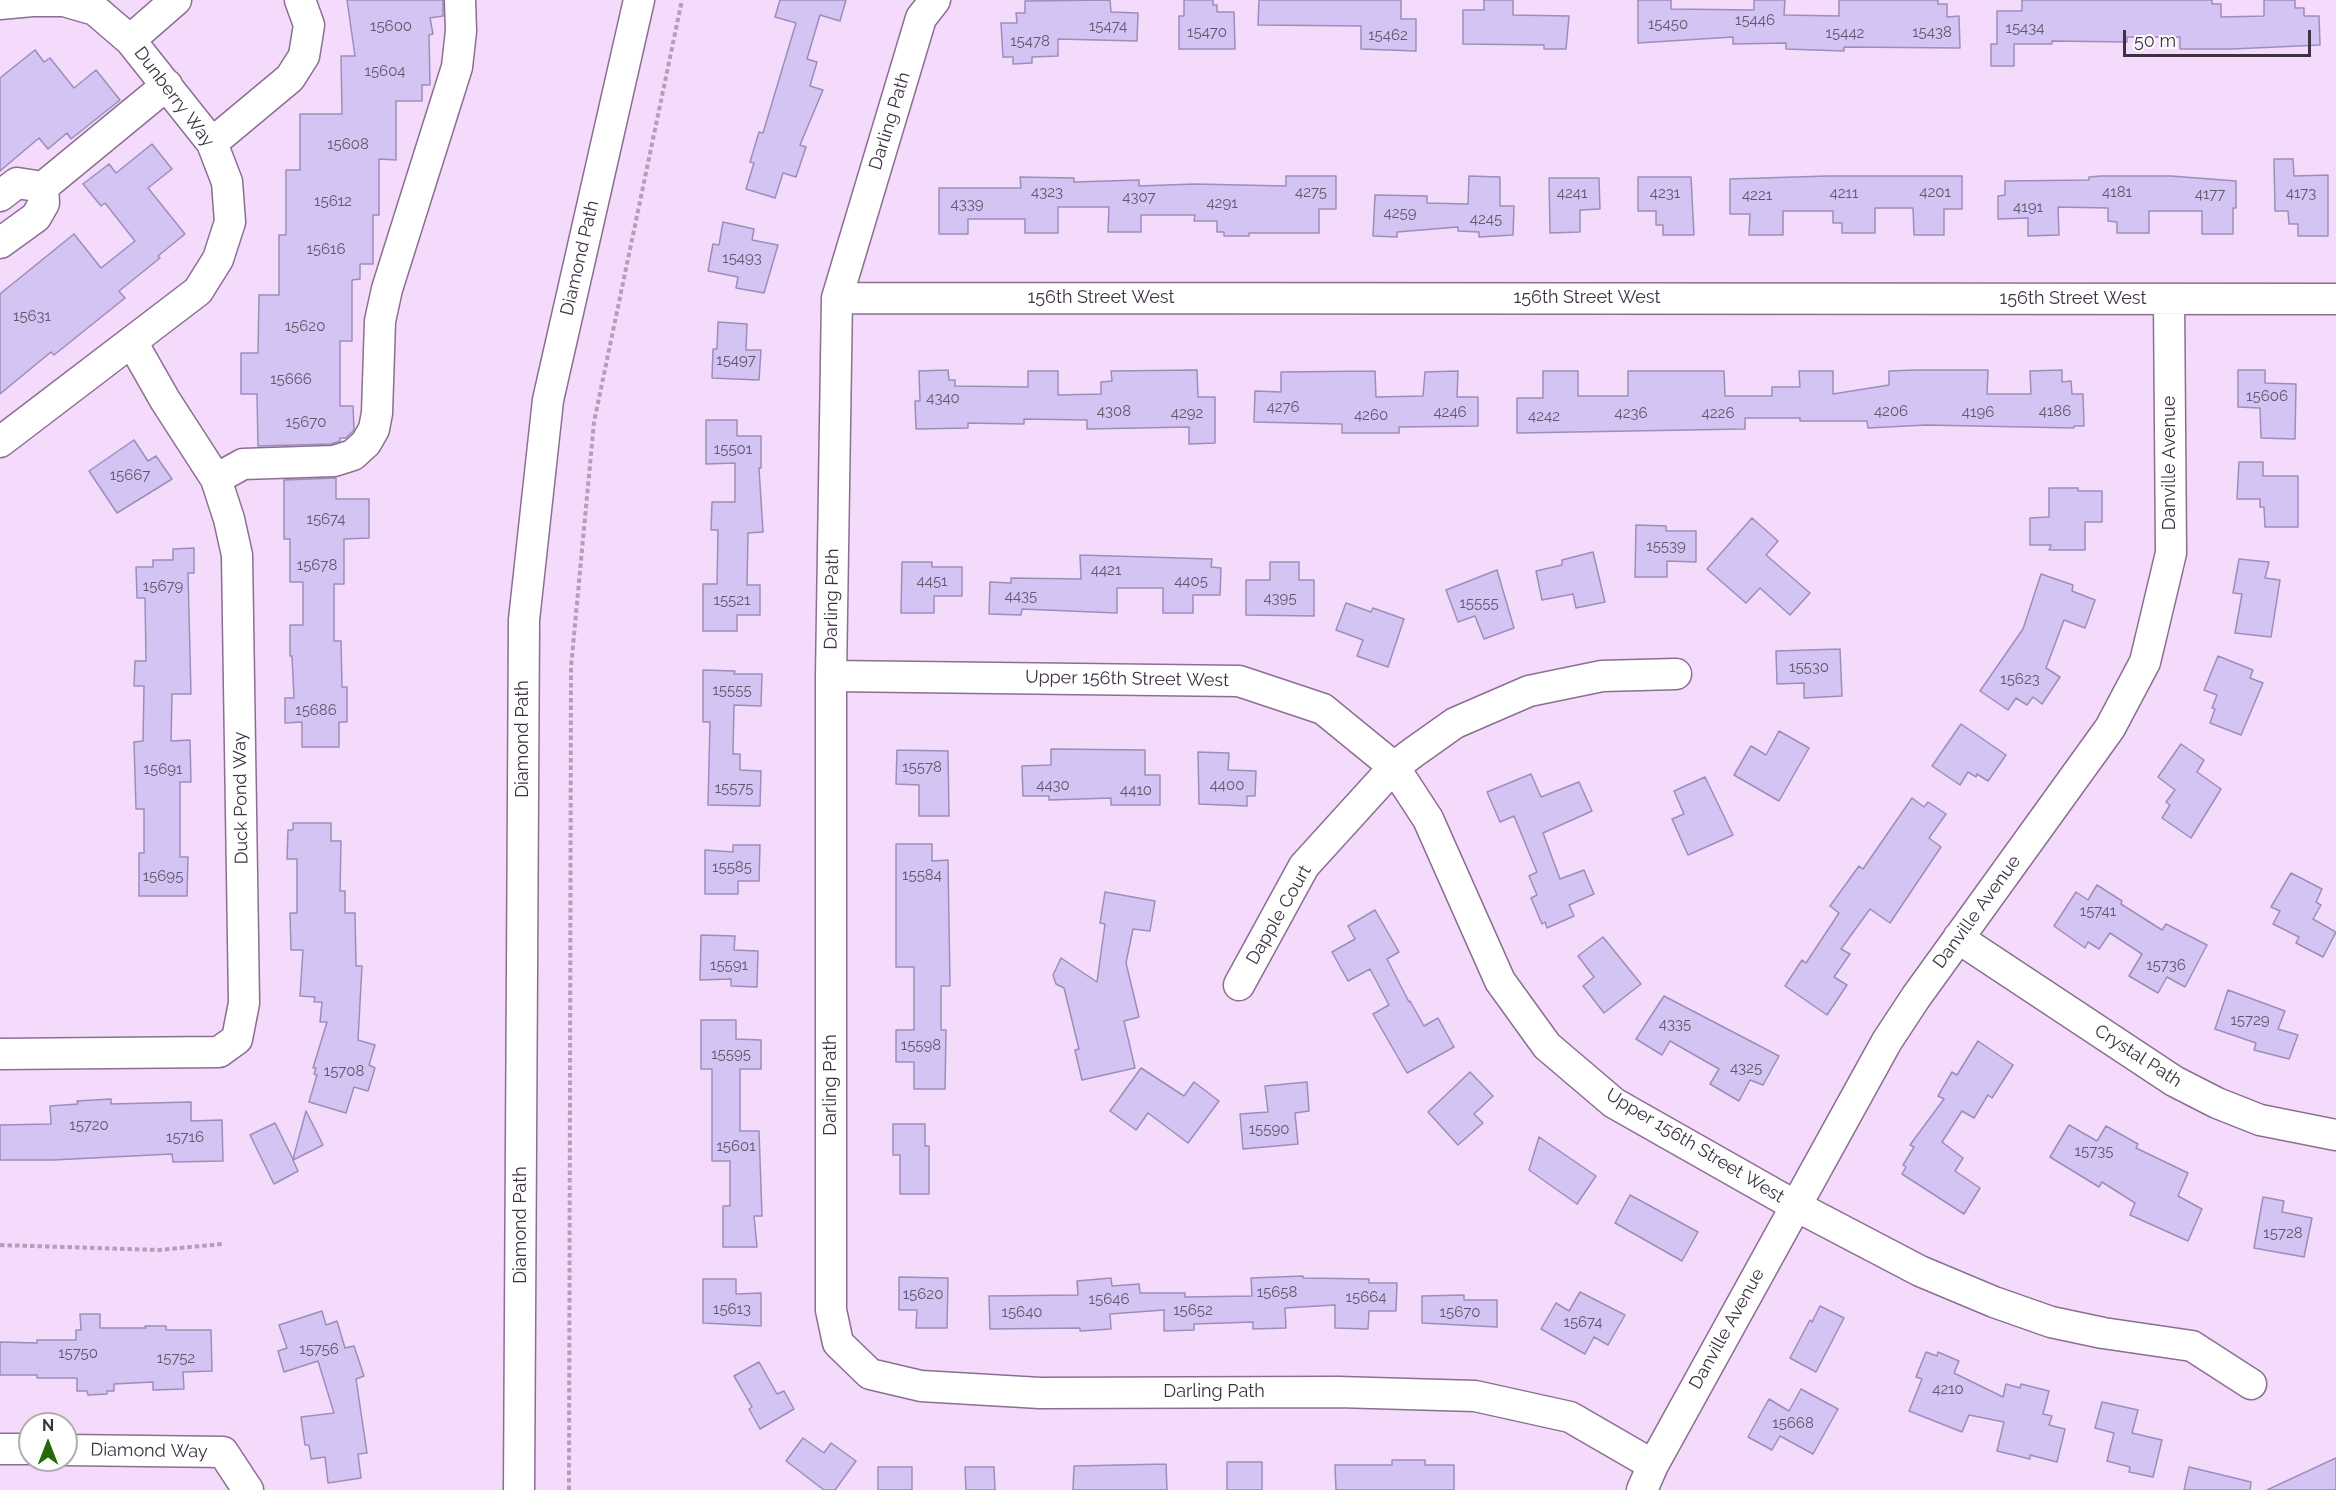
<!DOCTYPE html>
<html>
<head>
<meta charset="utf-8">
<style>
	body { margin:0 }
	#map { position:relative; width:2336px; height:1490px; overflow:hidden; background:#f4dafb; font-family:Raleway,sans-serif }
	canvas { display:block }
	.north { position:absolute; left:18px; top:1412px; width:60px; height:60px; box-sizing:border-box; background:#fff; border:2px solid #b2adb3; border-radius:50%; rotate:0deg; font-size:16px; font-weight:700; line-height:24px; text-align:center; color:#3e3141 }
	.north::after { content:''; display:block; margin:auto; width:21px; height:27px; background:#236a04; clip-path:polygon(50% 0,100% 100%,50% 72%,0 100%) }
	.scale { position:absolute; left:2123px; top:30px; width:188px; height:27px; box-sizing:border-box; border:3px solid #3e3141; border-top:0; padding-left:8px; font-size:18px; line-height:21px; white-space:nowrap; color:#3e3141; -webkit-text-stroke:4px #fff; paint-order:stroke }
</style>
</head>
<body>
<div id="map">
<canvas width="2336" height="1490"></canvas>
<div class="north">N</div>
<div class="scale">50 m</div>
</div>
<script>
const c = document.querySelector('canvas').getContext('2d');
c.lineJoin = 'round';
function paint(path, color) { c.fillStyle = color; c.fill(path, 'evenodd'); }
const toPath = rows => new Path2D(rows.map(r => 'M' + r).join(''));
function trace(path, color, width, dash) { c.strokeStyle = color; c.lineWidth = width; c.lineCap = dash ? 'butt' : 'round'; c.setLineDash(dash || []); c.stroke(path); }
function drawText(font, color, halo, rows, align = 'center') {
  c.font = font + ' Raleway,sans-serif'; c.lineWidth = 4.5; c.setLineDash([]); c.textBaseline = 'middle'; c.strokeStyle = halo; c.fillStyle = color; for (const [text, x, y, turn = 0] of rows) {
    c.save(); c.translate(x, y); c.rotate((+turn || 0) * Math.PI / 180); c.textAlign = isNaN(turn) ? turn : align; if (halo) c.strokeText(text, 0, 0); c.fillText(text, 0, 0); c.restore();
  }
}
const building = toPath([
	[347,0,443,0,443,16,430,18,433,34,429,35,430,85,422,85,422,101,396,101,396,160,379,159,379,215,373,215,373,264,360,264,360,279,352,280,352,341,340,341,340,406,353,406,354,430,346,438,340,438,340,441,331,444,258,446,257,394,241,394,241,353,258,353,259,295,279,295,279,235,286,235,286,170,300,170,300,114,342,114,341,56,355,56,347,0],
	[780,0,846,0,840,21,820,15,807,59,817,62,810,86,823,90,800,145,806,147,796,177,783,173,775,198,746,189,754,163,750,162,759,132,763,133,796,23,775,17,780,0],
	[1110,0,1111,12,1138,13,1137,41,1058,39,1058,56,1032,57,1032,63,1013,64,1013,57,1003,57,1001,23,1017,23,1016,13,1025,13,1025,1,1110,0],
	[1184,0,1213,0,1213,5,1217,5,1217,12,1234,12,1235,49,1179,49,1179,16,1184,16,1184,0],
	[1259,0,1401,0,1401,19,1416,19,1416,51,1361,49,1361,26,1258,25,1259,0],
	[1484,0,1513,0,1513,15,1569,16,1566,49,1544,49,1544,45,1463,44,1463,10,1484,10,1484,0],
	[1638,0,1671,0,1671,9,1754,10,1754,0,1785,0,1784,15,1839,16,1839,0,1938,0,1938,4,1947,4,1947,17,1959,16,1960,48,1844,47,1844,51,1786,49,1786,43,1733,44,1733,37,1638,43,1638,0],
	[2022,0,2212,0,2212,4,2221,4,2221,17,2264,16,2264,0,2295,0,2295,8,2304,8,2304,16,2319,16,2320,45,2232,49,2180,49,2180,37,2127,37,2127,42,2052,41,2052,44,2014,44,2014,66,1991,66,1991,44,1997,44,1997,11,2022,11,2022,0],
	[35,50,44,62,50,58,74,88,96,70,120,100,71,139,67,133,48,149,39,138,0,171,0,78,35,50],
	[152,144,172,169,148,188,185,234,158,256,160,258,119,291,125,298,54,355,51,352,0,394,0,294,74,234,101,268,135,241,105,203,101,206,83,184,109,164,116,173,152,144],
	[2274,159,2293,159,2294,176,2328,175,2328,236,2298,236,2298,224,2289,224,2288,211,2275,211,2274,159],
	[1286,176,1336,176,1336,209,1319,209,1319,233,1249,233,1249,236,1224,236,1224,232,1217,232,1217,221,1194,221,1195,215,1141,215,1141,232,1108,232,1109,207,1058,207,1058,233,1025,233,1025,219,968,219,968,234,939,234,939,188,1021,188,1020,177,1074,178,1074,182,1139,180,1139,186,1195,184,1286,186,1286,176],
	[1469,176,1500,177,1500,206,1514,206,1513,235,1479,237,1479,232,1458,231,1458,227,1397,232,1397,237,1373,236,1375,195,1427,196,1427,203,1468,204,1469,176],
	[1827,176,1962,176,1962,209,1944,209,1944,235,1914,235,1913,208,1875,208,1875,233,1842,233,1842,223,1833,223,1833,211,1783,211,1783,235,1749,235,1750,214,1730,214,1730,179,1827,176],
	[2101,176,2171,176,2236,181,2236,208,2233,208,2233,234,2202,234,2202,211,2149,211,2149,233,2117,233,2117,222,2108,221,2108,208,2058,207,2059,235,2028,236,2028,218,1998,219,1998,196,2005,195,2005,181,2089,180,2089,177,2101,176],
	[1638,177,1691,177,1694,235,1663,235,1663,225,1656,225,1656,211,1638,211,1638,177],
	[1549,178,1599,178,1600,209,1580,210,1580,232,1550,233,1549,178],
	[723,222,754,229,752,240,778,245,764,293,736,288,738,277,708,271,713,244,719,245,723,222],
	[718,322,747,324,746,350,761,350,759,380,712,378,713,349,717,349,718,322],
	[948,370,949,380,955,380,955,386,1028,387,1028,371,1058,371,1058,395,1101,394,1101,382,1112,381,1111,371,1197,370,1198,397,1215,397,1215,443,1189,444,1189,427,1087,429,1087,420,1024,419,1024,424,968,423,968,428,916,429,915,401,920,401,919,371,948,370],
	[1916,370,1988,370,1987,394,2031,394,2030,371,2062,370,2062,382,2071,381,2072,394,2083,394,2084,426,2074,426,2074,428,1926,425,1868,428,1867,421,1800,421,1800,418,1745,418,1745,429,1517,433,1517,398,1543,398,1543,371,1578,371,1578,396,1628,396,1628,371,1724,371,1725,396,1772,396,1772,387,1800,387,1799,371,1833,371,1833,394,1889,385,1889,371,1916,370],
	[2238,370,2265,370,2265,383,2296,384,2295,439,2261,438,2260,408,2238,407,2238,370],
	[1375,371,1376,397,1423,396,1425,372,1458,371,1457,397,1478,397,1478,426,1399,427,1399,433,1342,433,1342,424,1254,422,1255,391,1281,392,1281,372,1375,371],
	[706,420,737,420,737,436,761,436,761,468,759,468,763,532,748,533,747,585,760,585,760,615,737,615,737,631,703,631,703,584,717,584,718,530,711,530,712,502,735,502,735,463,706,464,706,420],
	[134,440,148,461,156,456,172,479,117,513,89,471,134,440],
	[2239,462,2263,462,2263,476,2298,476,2298,527,2265,527,2264,507,2260,507,2260,499,2237,499,2239,462],
	[336,478,336,499,369,499,369,538,344,539,344,584,334,584,334,641,341,641,342,687,347,687,347,722,339,722,339,747,302,747,302,722,285,723,285,698,294,698,292,656,290,656,290,625,303,625,303,582,290,582,290,539,284,539,284,480,336,478],
	[2049,488,2078,488,2078,491,2102,491,2102,522,2085,522,2085,550,2049,550,2051,545,2030,545,2030,518,2049,517,2049,488],
	[1752,518,1778,541,1766,555,1810,593,1790,615,1760,588,1746,603,1707,569,1752,518],
	[1636,525,1666,526,1666,531,1696,531,1696,562,1667,561,1667,577,1635,577,1636,525],
	[194,548,194,573,188,573,191,694,172,694,171,741,190,740,191,782,180,782,180,857,188,857,187,896,139,896,139,853,144,853,144,809,136,809,134,742,143,741,144,686,134,686,135,661,146,661,145,598,137,598,136,567,153,567,153,560,173,560,173,549,194,548],
	[1593,552,1605,602,1576,608,1573,594,1542,600,1536,571,1562,565,1562,560,1593,552],
	[1080,555,1212,559,1211,567,1221,568,1220,595,1193,595,1193,613,1163,613,1163,588,1117,588,1117,613,1022,609,1021,615,989,614,990,582,1011,583,1011,578,1081,579,1080,555],
	[2239,559,2269,562,2265,578,2280,580,2271,637,2235,633,2242,594,2233,593,2239,559],
	[902,562,932,562,932,567,962,567,962,596,934,596,934,613,901,613,902,562],
	[1270,562,1299,562,1299,580,1314,580,1314,616,1246,615,1246,580,1270,580,1270,562],
	[1497,570,1514,628,1484,639,1475,616,1458,622,1446,590,1497,570],
	[2041,574,2073,585,2072,591,2095,600,2085,628,2064,620,2046,668,2060,677,2042,704,2033,697,2027,705,2016,698,2008,710,1980,691,2023,629,2041,574],
	[1346,603,1371,612,1373,608,1404,619,1388,667,1357,656,1363,640,1336,630,1346,603],
	[1840,649,1842,696,1804,698,1804,683,1777,684,1776,651,1840,649],
	[2218,656,2253,670,2250,678,2263,683,2241,735,2210,723,2215,709,2212,708,2217,695,2204,690,2218,656],
	[703,670,735,671,734,674,762,674,761,706,734,705,733,754,740,754,740,770,761,771,760,806,708,805,710,722,703,722,703,670],
	[1961,724,2006,755,1988,781,1977,774,1976,777,1968,772,1960,785,1932,766,1961,724],
	[1779,731,1809,748,1779,801,1734,775,1751,746,1766,755,1779,731],
	[2181,744,2204,760,2197,772,2221,789,2191,838,2162,818,2170,805,2166,802,2175,790,2158,777,2181,744],
	[1051,749,1145,750,1145,775,1160,775,1160,805,1111,805,1111,798,1049,800,1049,796,1023,796,1022,766,1051,765,1051,749],
	[897,750,948,751,949,816,919,816,919,785,896,784,897,750],
	[1198,752,1229,753,1228,770,1256,771,1255,796,1247,796,1247,806,1199,804,1198,752],
	[1531,774,1541,797,1579,782,1592,811,1543,833,1560,879,1584,870,1594,894,1569,905,1574,916,1547,928,1545,922,1542,924,1531,898,1537,895,1529,876,1537,872,1514,816,1500,822,1487,792,1531,774],
	[1705,777,1733,835,1688,855,1672,819,1684,814,1674,791,1705,777],
	[1912,798,1924,807,1928,802,1946,814,1929,838,1941,847,1890,923,1870,909,1841,949,1850,954,1834,977,1847,985,1827,1015,1785,986,1802,960,1806,963,1839,913,1830,906,1859,866,1863,869,1912,798],
	[293,823,331,823,331,841,341,841,340,891,345,891,345,913,355,913,356,966,362,966,358,1040,375,1045,369,1065,375,1068,368,1091,354,1087,346,1113,309,1102,317,1075,314,1074,316,1068,313,1068,327,1022,320,1022,322,1002,314,1002,315,997,300,996,303,950,291,950,290,913,297,913,297,859,287,859,288,830,293,830,293,823],
	[896,844,932,844,932,861,948,860,950,986,941,986,941,1030,946,1030,945,1089,914,1089,914,1062,896,1062,896,1030,914,1030,914,967,896,967,896,844],
	[733,845,760,845,759,881,738,881,738,894,705,894,705,850,733,852,733,845],
	[2291,873,2322,889,2316,902,2321,905,2313,919,2336,932,2323,957,2296,943,2299,937,2273,924,2280,911,2271,907,2291,873],
	[2097,885,2122,901,2121,904,2162,930,2166,924,2207,945,2185,987,2167,977,2158,993,2129,976,2142,954,2110,933,2099,949,2088,942,2085,948,2054,926,2076,892,2088,900,2097,885],
	[1105,892,1155,901,1150,931,1133,929,1126,963,1139,1017,1124,1021,1135,1068,1082,1080,1075,1050,1079,1049,1064,988,1056,984,1053,975,1061,958,1097,982,1105,924,1100,923,1105,892],
	[1375,910,1399,952,1387,959,1409,1002,1410,1001,1424,1026,1438,1018,1454,1047,1407,1073,1373,1014,1389,1005,1370,969,1348,981,1332,952,1355,939,1348,926,1375,910],
	[701,935,735,936,734,950,758,951,757,987,731,986,731,979,700,980,701,935],
	[1603,937,1641,984,1604,1013,1583,986,1594,977,1578,956,1603,937],
	[2228,990,2285,1011,2278,1029,2298,1035,2289,1059,2254,1050,2256,1043,2215,1029,2228,990],
	[1664,996,1779,1056,1763,1085,1750,1080,1739,1101,1710,1084,1719,1069,1670,1041,1662,1055,1636,1039,1664,996],
	[701,1020,736,1020,736,1039,761,1040,761,1069,740,1069,740,1131,759,1131,762,1216,754,1216,757,1247,723,1247,723,1206,730,1206,730,1161,712,1161,712,1069,701,1069,701,1020],
	[1978,1041,2013,1065,1992,1098,1988,1095,1974,1118,1962,1111,1942,1142,1963,1158,1955,1171,1980,1188,1964,1214,1902,1174,1906,1167,1903,1165,1914,1147,1910,1145,1944,1099,1938,1096,1952,1072,1957,1075,1978,1041],
	[1141,1068,1184,1096,1194,1082,1219,1101,1188,1143,1148,1113,1136,1130,1110,1111,1141,1068],
	[1470,1072,1493,1096,1474,1114,1483,1123,1458,1145,1428,1112,1470,1072],
	[1307,1082,1309,1111,1295,1113,1298,1144,1243,1149,1240,1114,1268,1112,1265,1086,1307,1082],
	[111,1099,111,1104,191,1102,191,1121,222,1120,223,1161,173,1162,172,1154,53,1160,0,1160,0,1125,51,1124,50,1106,78,1104,77,1101,111,1099],
	[306,1111,323,1145,293,1160,298,1171,274,1184,250,1135,275,1123,293,1159,306,1111],
	[893,1124,925,1124,925,1146,929,1146,929,1194,900,1194,900,1155,893,1155,893,1124],
	[2069,1125,2097,1141,2106,1126,2138,1144,2136,1148,2188,1173,2178,1196,2202,1209,2188,1241,2130,1215,2135,1203,2102,1182,2099,1187,2050,1157,2069,1125],
	[1539,1137,1596,1176,1577,1204,1529,1170,1539,1137],
	[1630,1195,1698,1232,1682,1261,1615,1223,1630,1195],
	[2263,1197,2284,1201,2282,1212,2312,1218,2304,1257,2254,1248,2263,1197],
	[1303,1276,1303,1278,1369,1279,1369,1283,1397,1283,1396,1311,1369,1311,1368,1329,1335,1328,1335,1305,1285,1308,1286,1328,1253,1329,1253,1322,1194,1324,1194,1330,1164,1331,1164,1310,1110,1314,1111,1329,1080,1331,1080,1328,990,1329,989,1296,1078,1295,1077,1281,1111,1278,1112,1286,1139,1284,1140,1293,1185,1293,1185,1297,1252,1296,1251,1278,1303,1276],
	[899,1277,948,1278,947,1328,916,1328,917,1310,899,1310,899,1277],
	[703,1279,736,1279,736,1294,761,1293,761,1326,703,1323,703,1279],
	[1580,1292,1625,1315,1608,1345,1594,1337,1585,1354,1541,1329,1556,1303,1569,1311,1580,1292],
	[1464,1295,1464,1300,1497,1300,1497,1327,1422,1323,1422,1296,1464,1295],
	[1820,1306,1844,1318,1816,1372,1790,1358,1810,1320,1812,1322,1820,1306],
	[322,1311,326,1325,337,1321,345,1348,354,1346,364,1376,356,1379,367,1453,358,1454,361,1478,328,1483,325,1457,311,1459,309,1445,305,1445,301,1417,334,1413,318,1361,284,1372,278,1351,287,1348,279,1325,322,1311],
	[80,1314,100,1314,100,1328,146,1328,145,1326,166,1326,166,1330,211,1330,212,1371,183,1372,184,1389,153,1390,153,1382,114,1384,114,1391,107,1391,107,1394,88,1395,87,1391,77,1391,77,1378,37,1378,37,1375,0,1375,0,1342,37,1343,37,1340,76,1340,76,1330,81,1330,80,1314],
	[1926,1352,1937,1356,1938,1352,1959,1361,1954,1373,2003,1397,2006,1384,2020,1388,2021,1384,2049,1391,2043,1414,2052,1416,2049,1425,2065,1429,2057,1462,2030,1455,2030,1459,1997,1451,2004,1422,1969,1415,1962,1432,1909,1411,1922,1379,1916,1377,1926,1352],
	[759,1362,777,1394,784,1391,794,1409,760,1429,749,1409,752,1407,734,1376,759,1362],
	[1801,1389,1838,1409,1813,1454,1780,1436,1772,1450,1748,1437,1769,1399,1789,1411,1801,1389],
	[2102,1402,2138,1410,2132,1433,2162,1440,2153,1477,2129,1472,2130,1467,2107,1461,2114,1433,2095,1428,2102,1402],
	[803,1438,824,1453,831,1443,856,1461,835,1490,824,1490,786,1461,803,1438],
	[2336,1458,2336,1490,2267,1490,2336,1458],
	[1392,1460,1425,1460,1425,1465,1454,1465,1454,1490,1336,1490,1335,1465,1392,1465,1392,1460],
	[1227,1462,1262,1462,1262,1490,1227,1490,1227,1462],
	[1166,1464,1167,1490,1073,1490,1074,1466,1166,1464],
	[878,1467,912,1467,912,1490,878,1490,878,1467],
	[965,1467,994,1467,995,1490,966,1490,965,1467],
	[2189,1467,2251,1482,2250,1490,2184,1490,2189,1467]
]);
paint(building, '#d3c4f3');
trace(building, '#9c8eba', 1.5);
const minor = toPath([
	[935,0,921,18,837,298,831,676,831,1310,838,1343,870,1374,921,1386,1040,1393,1338,1392,1475,1396,1570,1417,1653,1465],
	[0,4,32,1,64,1,95,10,130,40,212,143,227,182,230,222,218,259,198,291,0,442],
	[130,40,176,0],
	[212,143,290,78,304,56,309,25,300,0],
	[43,187,167,85],
	[0,196,17,183,43,187],
	[0,243,36,217,44,203,43,187],
	[837,298,2336,299],
	[216,479,243,464,334,461,353,455,366,443,374,429,377,413,380,321,387,289,457,67,461,31,460,0],
	[831,676,1239,681,1323,709,1394,767,1428,819,1500,981,1547,1046,1614,1103,1794,1205,1920,1271,1994,1302,2051,1322,2103,1333,2192,1346,2251,1384],
	[1958,938,2174,1081,2217,1103,2260,1120,2336,1135],
	[1239,985,1304,866,1394,767,1414,752,1455,723,1529,691,1602,676,1676,674],
	[0,1054,219,1052,237,1039,244,1003,237,555,229,519,216,479,165,400,132,342],
	[0,1449,30,1449],
	[66,1450,223,1452,248,1490],
	[519,1490,524,620,548,400,639,0],
	[1642,1490,1653,1465,1887,1041,1916,997,2110,728,2145,662,2171,553,2169,299]
]);
trace(minor, '#8c6e93', 33);
trace(toPath([
	[0,1245,159,1250,222,1244],
	[569,1490,571,667,594,422,682,0]
]), '#b49eb9', 4, [4.5, 3]);
trace(minor, '#fff', 30);
drawText('15px', '#63566e', null, [
	["15446",1755,20],
	["15450",1668,24],
	["15600",391,26],
	["15474",1108,26],
	["15434",2025,28],
	["15470",1207,32],
	["15438",1932,32],
	["15442",1845,33],
	["15462",1388,35],
	["15478",1030,41],
	["15604",385,71],
	["15608",348,144],
	["4323",1047,192],
	["4275",1311,192],
	["4201",1935,192],
	["4181",2117,192],
	["4241",1572,193],
	["4231",1665,193],
	["4211",1844,193],
	["4173",2301,193],
	["4177",2210,194],
	["4221",1757,195],
	["4307",1139,197],
	["15612",333,201],
	["4291",1222,203],
	["4339",967,204],
	["4191",2028,207],
	["4259",1400,213],
	["4245",1486,219],
	["15616",326,249],
	["15493",742,258],
	["15631",32,316],
	["15620",305,326],
	["15497",736,360],
	["15666",291,379],
	["15606",2267,396],
	["4340",943,398],
	["4276",1283,407],
	["4308",1114,411],
	["4206",1891,411],
	["4186",2055,411],
	["4246",1450,412],
	["4196",1978,412],
	["4292",1187,413],
	["4236",1631,413],
	["4226",1718,413],
	["4260",1371,415],
	["4242",1544,416],
	["15670",306,422],
	["15501",733,449],
	["15667",130,475],
	["15674",326,519],
	["15539",1666,546],
	["15678",317,565],
	["4421",1106,570],
	["4451",932,581],
	["4405",1191,581],
	["15679",163,586],
	["4435",1021,596],
	["4395",1280,598],
	["15521",732,600],
	["15555",1479,603],
	["15530",1809,667],
	["15623",2020,679],
	["15555",732,690],
	["15686",316,710],
	["15578",922,767],
	["15691",163,769],
	["4430",1053,785],
	["4400",1227,785],
	["15575",734,788],
	["4410",1136,790],
	["15585",732,867],
	["15584",922,875],
	["15695",163,876],
	["15741",2098,911],
	["15591",729,965],
	["15736",2166,965],
	["15729",2250,1020],
	["4335",1675,1024],
	["15598",921,1045],
	["15595",731,1054],
	["4325",1746,1068],
	["15708",344,1071],
	["15720",89,1125],
	["15590",1269,1129],
	["15716",185,1137],
	["15601",736,1146],
	["15735",2094,1151],
	["15728",2283,1233],
	["15658",1277,1292],
	["15620",923,1294],
	["15664",1366,1297],
	["15646",1109,1299],
	["15613",732,1309],
	["15652",1193,1310],
	["15640",1022,1312],
	["15670",1460,1312],
	["15674",1583,1322],
	["15756",319,1349],
	["15750",78,1353],
	["15752",176,1358],
	["4210",1948,1389],
	["15668",1793,1423]
]);
drawText('18px', '#3e3141', '#fff', [
	["Dunberry Way",174,97,53],
	["Darling Path",890,121,-73],
	["Diamond Path",580,258,-77],
	["156th Street West",1101,298],
	["156th Street West",1587,298],
	["156th Street West",2073,299],
	["Danville Avenue",2170,463,-90],
	["Darling Path",832,599,-89],
	["Upper 156th Street West",1127,679,1],
	["Diamond Path",523,739,-90],
	["Duck Pond Way",241,798,-91],
	["Danville Avenue",1977,912,-54],
	["Dapple Court",1279,915,-60],
	["Crystal Path",2138,1056,33],
	["Darling Path",831,1085,-90],
	["Upper 156th Street West",1695,1146,31],
	["Diamond Path",521,1225,-90],
	["Danville Avenue",1727,1329,-61],
	["Darling Path",1214,1392],
	["Diamond Way",149,1451,1]
]);
</script>
</body>
</html>
